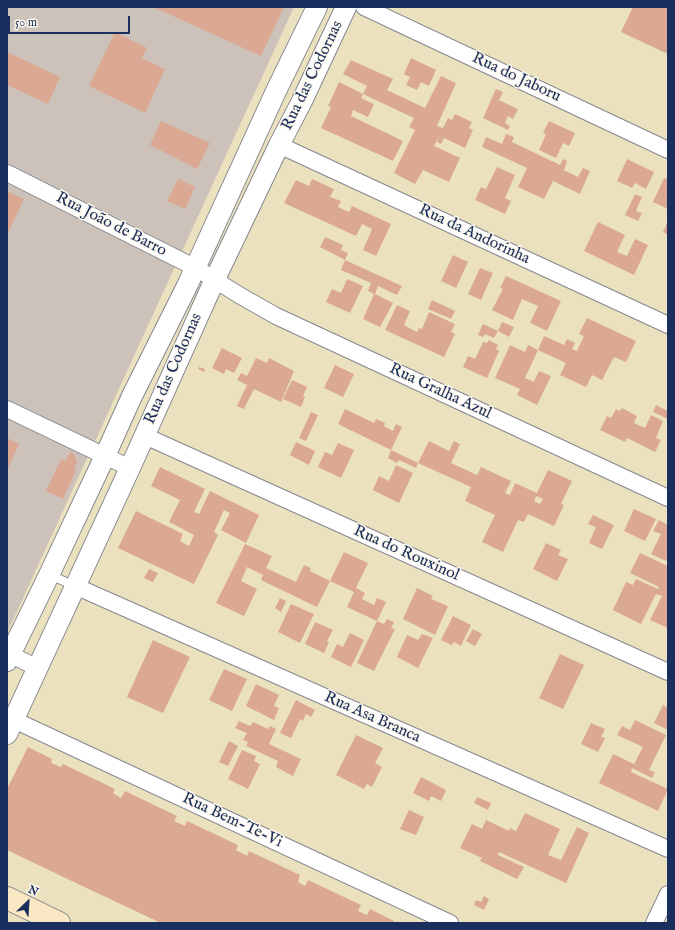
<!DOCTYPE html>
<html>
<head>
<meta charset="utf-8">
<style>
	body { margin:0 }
	#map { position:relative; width:675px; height:930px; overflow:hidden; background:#ebe1bf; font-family:"IM FELL English",serif }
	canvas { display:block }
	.frame { position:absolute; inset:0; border:8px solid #1b2f5e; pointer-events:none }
	.north { position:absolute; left:8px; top:882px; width:40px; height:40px; -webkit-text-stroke:3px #fbf7ec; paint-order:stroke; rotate:25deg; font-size:11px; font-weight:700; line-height:16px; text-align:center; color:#1b2f5e }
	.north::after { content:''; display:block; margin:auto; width:14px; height:18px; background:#1b2f5e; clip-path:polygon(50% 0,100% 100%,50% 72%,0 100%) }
	.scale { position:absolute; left:8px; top:16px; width:122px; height:18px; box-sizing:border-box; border:2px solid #1b2f5e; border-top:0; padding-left:5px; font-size:12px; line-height:14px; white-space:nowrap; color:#1b2f5e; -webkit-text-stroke:3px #fbf7ec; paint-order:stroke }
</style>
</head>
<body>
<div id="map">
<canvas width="675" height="930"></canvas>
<div class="frame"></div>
<div class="north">N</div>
<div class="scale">50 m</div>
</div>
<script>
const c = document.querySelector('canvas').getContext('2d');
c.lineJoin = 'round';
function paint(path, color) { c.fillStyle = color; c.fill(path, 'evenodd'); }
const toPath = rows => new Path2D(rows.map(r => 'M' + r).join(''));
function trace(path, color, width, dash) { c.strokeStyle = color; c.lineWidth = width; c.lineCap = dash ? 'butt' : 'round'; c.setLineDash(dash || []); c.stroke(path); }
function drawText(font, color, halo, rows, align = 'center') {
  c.font = font + ' "IM FELL English",serif'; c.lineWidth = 3; c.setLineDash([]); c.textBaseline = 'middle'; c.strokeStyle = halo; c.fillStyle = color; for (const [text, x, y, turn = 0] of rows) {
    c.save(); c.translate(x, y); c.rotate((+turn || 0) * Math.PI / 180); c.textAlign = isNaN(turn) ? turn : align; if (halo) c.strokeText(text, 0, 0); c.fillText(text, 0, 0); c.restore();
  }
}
paint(toPath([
	[7,7,294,7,7,633]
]), '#ccc2b9');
paint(toPath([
	[153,7,284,7,261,56],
	[633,7,668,7,668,54,621,32],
	[115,32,147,48,142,58,165,69,145,113,89,86],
	[7,52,60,77,48,104,7,85],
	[411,58,436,70,429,86,421,82,417,90,406,85,410,77,404,74],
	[351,60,393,79,387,90,425,108,441,76,456,83,437,126,443,128,448,118,452,120,455,114,472,122,469,128,473,130,465,148,444,138,441,144,437,142,439,136,434,146,460,158,449,182,423,170,415,184,394,173,415,130,409,127,414,118,363,94,367,86,343,74],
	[339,82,363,94,361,98,374,104,368,117,353,110,351,116,403,141,393,161,321,128,331,107,328,106],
	[496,89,503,92,499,100,518,109,513,119,508,116,505,123,510,126,508,130,483,118],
	[161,121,210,143,197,169,150,145],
	[549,121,575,133,569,146,563,143,556,158,539,150,546,134,543,133],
	[506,134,514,137,512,142,560,165,563,159,567,161,564,170,578,177,583,168,590,171,580,194,553,181,544,199,518,187,527,168,482,147,486,137,502,144],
	[627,159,654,172,646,189,635,183,632,188,617,181],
	[497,167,515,175,505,198,511,201,505,214,475,200,481,187,486,189],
	[664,178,668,179,668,209,653,202],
	[178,179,195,187,185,209,167,201],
	[312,179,334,189,330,197,341,201,338,207,349,212,352,206,391,224,376,256,363,250,372,229,362,224,356,236,284,203,296,180,309,186],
	[7,191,24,199,7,235],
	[635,194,642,197,636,211,642,213,638,221,625,215],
	[668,221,668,235,663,232],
	[598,222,625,235,617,252,627,256,635,239,648,245,634,275,584,251],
	[325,237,343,245,341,250,348,253,345,260,320,247],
	[453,255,468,262,456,288,441,281],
	[345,260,402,286,397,295,378,286,375,294,393,303,380,327,363,319,374,294,368,291,371,283,341,270],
	[480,268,493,273,481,300,468,294],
	[506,276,561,301,547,331,530,323,538,306,522,299,513,320,492,310,503,289,500,288],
	[347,279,363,286,350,313,326,302,332,289,341,293],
	[432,300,455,311,451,319,428,309],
	[397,305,410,311,404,325,417,332,419,328,422,329,429,312,455,324,451,332,455,334,444,357,385,330],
	[587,318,636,341,626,362,614,357,602,380,592,375,586,387,560,375,566,363,538,350,525,378,534,382,539,371,551,376,537,405,517,395,520,389,495,378,510,345,525,352,528,345,538,350,544,336,564,345,567,339,575,343,572,349,577,351,584,336,579,334],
	[502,322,514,327,509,337,498,331],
	[483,324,498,331,494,338,485,334,483,337,478,335],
	[489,340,498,345,496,349,499,351,487,378,463,367,468,356,475,359,483,342,487,343],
	[222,348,242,358,234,373,226,369,224,374,212,368],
	[256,358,267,363,269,358,294,371,281,402,254,389,244,409,237,406,247,385,237,380,241,373,247,376],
	[335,365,354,374,343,397,324,388],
	[199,367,205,369,204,372,198,369],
	[292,380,307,387,303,396,305,397,301,407,283,399],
	[656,405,668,411,668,419,653,412],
	[622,408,637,416,634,423,645,428,651,415,663,421,656,438,661,440,655,452,627,438,625,442,600,430,607,416,611,418,616,409,620,411],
	[345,409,374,423,376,419,385,423,384,426,393,431,396,424,402,427,391,450,418,463,416,468,399,460,397,463,388,458,391,450,338,424],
	[311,412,318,415,306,441,299,438],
	[7,438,19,444,7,470],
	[429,441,449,451,454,441,460,444,451,463,477,475,481,467,511,481,505,493,510,495,515,483,537,493,548,470,572,481,561,504,564,505,554,526,528,514,524,522,518,520,503,552,482,542,495,515,465,501,471,487,418,463],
	[536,496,543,499,540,504,534,501],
	[296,442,315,451,309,465,290,455],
	[338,443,354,450,341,478,318,467,325,452,332,455],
	[71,451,75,456,77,462,74,470,76,471,63,499,46,491,61,459,65,461],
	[396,465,413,473,399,503,373,490,379,476,389,481],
	[160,467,205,489,194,512,199,514,210,491,259,515,246,543,221,530,230,513,224,510,214,532,218,535,194,584,118,548,136,511,183,534,180,541,189,546,194,535,169,522,180,500,151,486],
	[634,509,656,519,645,541,624,531],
	[593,515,614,525,602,549,589,543,596,527,588,524],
	[659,520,668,525,668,557,666,561,651,554,661,534,653,531],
	[546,543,561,550,558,555,568,559,557,581,533,569],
	[245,544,272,556,266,568,296,582,304,565,311,568,310,571,330,581,317,607,261,580,263,575,247,567,241,581,257,589,244,616,216,603],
	[344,552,368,563,356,588,365,593,362,599,374,605,377,598,386,602,377,621,384,624,387,619,394,622,391,628,395,629,374,671,357,663,377,621,347,607,354,592,330,581],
	[640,553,668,566,668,628,650,620,662,596,656,594,641,624,613,610,626,582,633,585,636,579,658,589,659,587,630,573],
	[149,569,158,573,153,582,144,578],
	[417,588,433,596,431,599,448,606,435,635,403,619],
	[280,598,286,601,281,612,275,608],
	[291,604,314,614,300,643,278,632],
	[453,616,471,625,461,646,454,642,452,645,441,640],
	[315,622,333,630,327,641,329,642,324,653,305,644],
	[473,629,482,634,475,646,466,641],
	[350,633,364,640,351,667,331,657,337,644,343,647],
	[422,634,433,638,418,668,397,657,407,635,418,640],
	[153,640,190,657,163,713,127,697],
	[560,654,584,665,563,709,539,698],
	[224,669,247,679,232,711,209,700],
	[256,684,279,695,274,706,279,708,274,720,246,706],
	[296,700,315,710,311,717,306,714,303,721,300,719,291,738,280,733],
	[663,705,668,708,668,730,654,723],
	[635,720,666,735,649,770,655,772,652,778,632,768,631,772,668,789,658,811,599,783,613,754,634,764,643,747,617,735,622,726,630,730],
	[239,721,250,726,253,722,268,729,270,726,276,729,269,744,301,759,293,776,276,767,278,761,246,746,248,742,243,740,247,733,235,728],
	[591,723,605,729,601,737,605,738,598,752,581,744],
	[356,735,383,748,375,763,382,767,372,787,367,784,364,789,336,775],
	[229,741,238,746,228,766,219,762],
	[28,747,52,759,51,763,61,767,63,764,115,789,113,793,119,797,121,798,125,791,177,816,174,821,185,826,187,821,238,845,236,850,247,856,249,851,300,875,298,882,305,886,308,880,361,905,358,911,367,915,370,909,394,921,393,923,161,923,78,884,7,850,7,789],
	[242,750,256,756,254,761,260,764,248,789,228,779],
	[421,777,446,790,441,801,431,796,429,801,413,793],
	[477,797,491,803,488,810,474,803],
	[409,810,424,817,416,835,400,829],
	[525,813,560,829,548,855,561,860,577,827,589,833,566,883,499,852,498,855,524,867,517,879,480,861,482,858,460,848,472,824,482,829,486,820,509,831,510,828,516,831],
	[484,896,489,899,484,910,474,905,476,900,481,902]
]), '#dba993');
const service = toPath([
	[50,575,75,586]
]);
const minor = toPath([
	[364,7,668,150],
	[279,145,668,325],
	[7,173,196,268,239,295,276,316,668,498],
	[7,409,130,468],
	[145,436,668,672],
	[75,586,668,849],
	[7,653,38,668],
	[14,720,450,923],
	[654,923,668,894]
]);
const tertiary = toPath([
	[7,661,49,575,105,456,132,396,187,286,277,89,317,7],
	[7,734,130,468,215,279,279,145,302,101,346,7]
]);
const secondary = toPath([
	[7,898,59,923]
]);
trace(service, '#83888e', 10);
trace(minor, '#83888e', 18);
trace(tertiary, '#83888e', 22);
trace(secondary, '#83888e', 24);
trace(service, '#fff', 8);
trace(minor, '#fff', 16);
trace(tertiary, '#fff', 20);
trace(secondary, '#fae7c3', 22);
drawText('16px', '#1b2f5e', '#fbf7ec', [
	["Rua das Codornas",313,76,-64],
	["Rua do Jaboru",516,78,25],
	["Rua João de Barro",111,225,27],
	["Rua da Andorinha",474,235,25],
	["Rua das Codornas",174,369,-66],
	["Rua Gralha Azul",440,392,25],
	["Rua do Rouxinol",406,554,24],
	["Rua Asa Branca",372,718,24],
	["Rua Bem-Te-Vi",232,821,25]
]);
</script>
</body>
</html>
